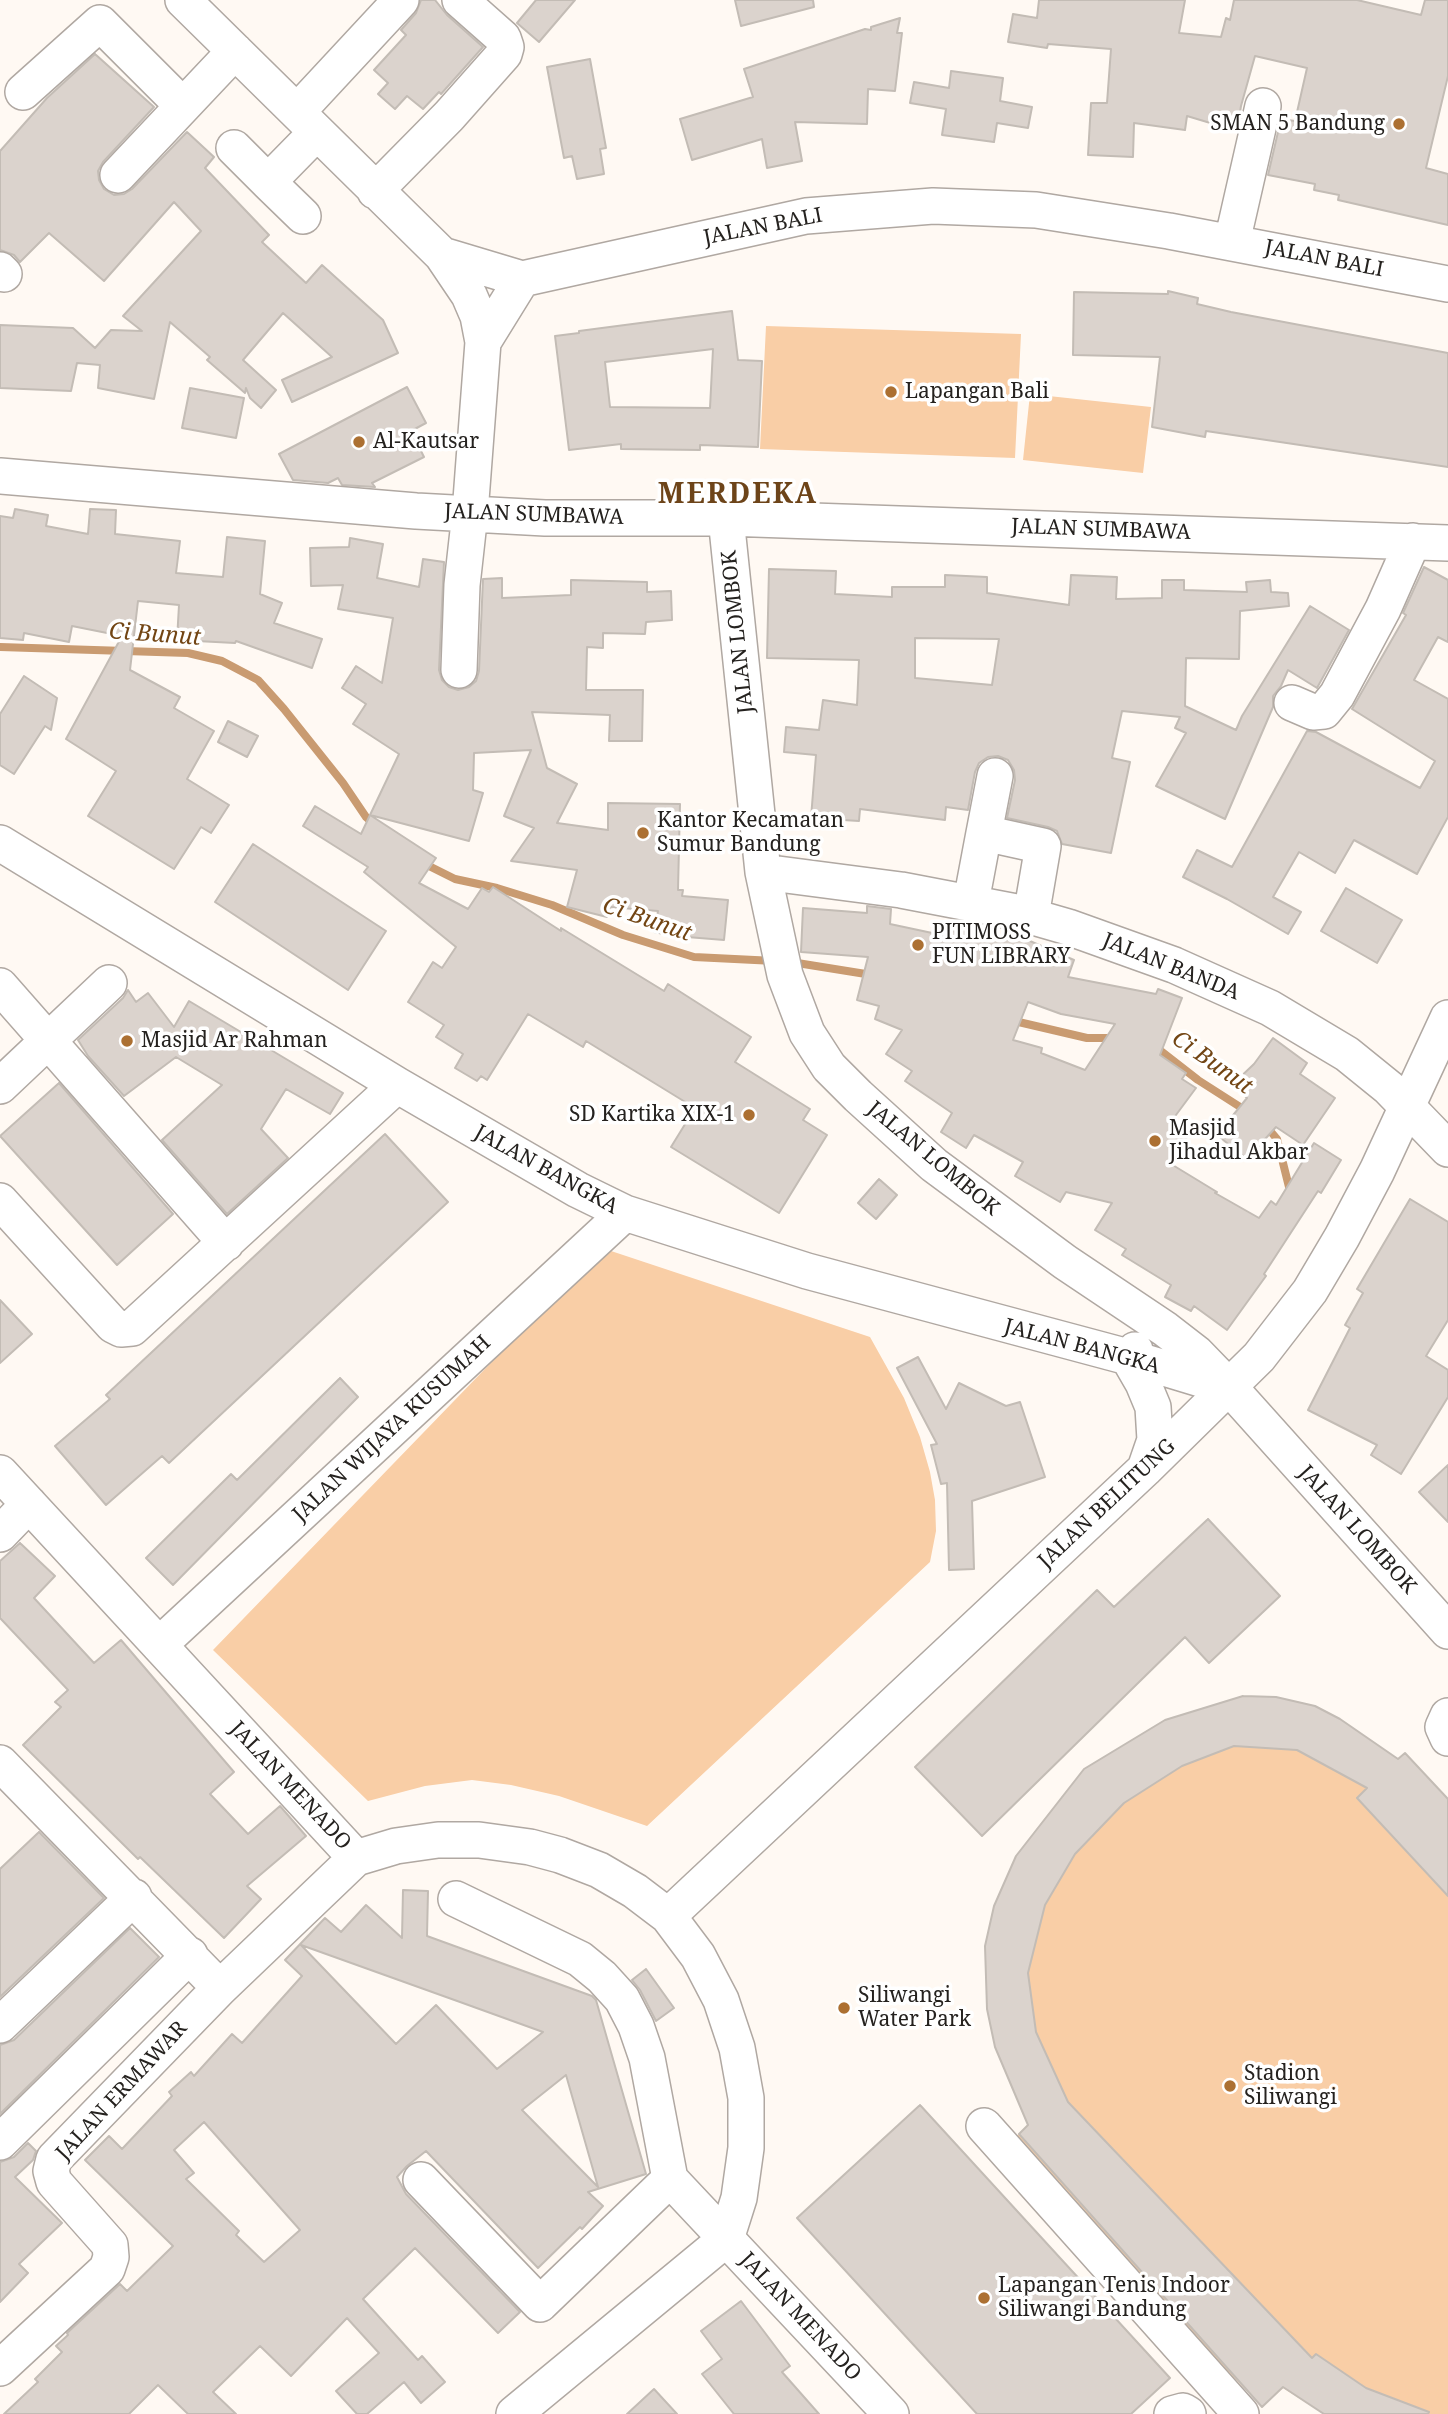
<!DOCTYPE html>
<html>
<head>
<meta charset="utf-8">
<style>
	body { margin:0 }
	canvas { display:block; background:#fff9f3 }
</style>
</head>
<body>
<canvas width="1448" height="2414"></canvas>
<script>
const c = document.querySelector('canvas').getContext('2d');
c.lineJoin = 'round';
function paint(path, color) { c.fillStyle = color; c.fill(path, 'evenodd'); }
const toPath = rows => new Path2D(rows.map(r => 'M' + r).join(''));
function trace(path, color, width, dash) { c.strokeStyle = color; c.lineWidth = width; c.lineCap = dash ? 'butt' : 'round'; c.setLineDash(dash || []); c.stroke(path); }
function drawText(font, color, halo, rows, align = 'center') {
  c.font = font + ' "Noto Serif",serif'; c.lineWidth = 7; c.setLineDash([]); c.textBaseline = 'middle'; c.strokeStyle = halo; c.fillStyle = color; for (const [text, x, y, turn = 0] of rows) {
    c.save(); c.translate(x, y); c.rotate((+turn || 0) * Math.PI / 180); c.textAlign = isNaN(turn) ? turn : align; if (halo) c.strokeText(text, 0, 0); c.fillText(text, 0, 0); c.restore();
  }
}
paint(toPath([
	[766,326,1021,334,1015,458,760,449],
	[1030,394,1151,407,1143,473,1023,460],
	[602,1248,870,1337,904,1398,920,1437,930,1472,935,1500,936,1531,930,1562,647,1826,559,1796,511,1785,472,1780,425,1786,368,1801,213,1650],
	[1243,1696,1276,1697,1315,1706,1340,1719,1378,1745,1394,1762,1405,1753,1448,1799,1448,2414,1324,2414,1283,2388,1262,2407,1010,2143,1028,2125,995,2047,987,2009,985,1946,994,1906,1016,1856,1049,1813,1085,1773,1120,1747,1165,1720]
]), '#f9cea6');
trace(toPath([
	[0,647,188,653,222,661,258,680,284,709,343,783,366,817,375,825],
	[423,863,455,879,497,888,552,905,623,935,694,957,775,961],
	[791,962,872,975],
	[1010,1020,1087,1038,1114,1038],
	[1153,1045,1198,1080,1248,1112],
	[1266,1126,1277,1139,1291,1195]
]), '#c99b71', 8);
const building = toPath([
	[421,0,435,0,447,15,483,47,441,94,439,92,423,109,407,96,395,109,378,94,388,83,374,70,406,35,401,30,416,13,421,0],
	[536,0,575,0,539,42,517,23,536,0],
	[735,0,813,0,814,7,741,26,735,0],
	[1039,0,1185,0,1179,33,1221,37,1226,18,1230,20,1234,0,1357,0,1421,15,1425,0,1448,0,1448,76,1426,168,1448,174,1448,225,1338,200,1339,195,1314,190,1315,184,1268,175,1281,119,1295,121,1307,68,1255,56,1241,106,1237,131,1187,116,1185,130,1134,123,1133,157,1088,155,1091,103,1107,103,1111,49,1048,44,1047,48,1008,42,1013,14,1037,18,1039,0],
	[900,18,897,33,902,33,895,91,868,89,867,124,795,122,802,161,767,168,762,139,692,160,680,119,753,97,744,69,865,29,871,30,871,27,900,18],
	[95,54,154,107,103,162,98,171,99,180,104,189,114,195,124,194,132,189,187,132,214,157,205,168,269,235,262,242,306,283,322,265,383,320,398,353,292,402,282,380,332,357,283,313,243,360,276,390,261,408,250,398,246,388,245,393,207,360,210,357,170,322,154,399,98,388,100,365,77,363,71,391,0,388,0,325,73,328,95,348,111,330,142,331,123,316,201,231,174,202,104,281,49,233,20,262,14,255,0,250,0,151,47,98,95,54],
	[590,59,606,148,600,149,604,174,577,179,572,156,564,158,547,67,590,59],
	[951,71,1003,78,1000,101,1032,107,1028,128,997,123,994,142,942,135,946,109,910,103,914,82,949,88,951,71],
	[1168,291,1198,298,1197,304,1231,312,1448,353,1448,467,1206,431,1205,437,1152,427,1160,357,1073,355,1074,292,1168,294,1168,291],
	[732,311,738,360,762,361,758,447,700,445,700,450,621,449,621,444,569,450,555,336,579,333,579,331,732,311],
	[713,349,710,408,610,407,605,362,713,349],
	[407,387,426,423,411,431,424,457,372,483,375,487,342,485,338,478,328,483,293,480,279,454,407,387],
	[190,388,244,398,236,438,182,428,190,388],
	[15,509,48,515,46,526,88,534,90,509,116,510,115,534,180,541,176,573,223,577,227,537,265,541,260,594,282,603,274,623,322,639,312,668,236,641,235,643,177,640,179,605,138,601,130,670,180,697,174,708,214,731,187,779,229,805,211,833,201,827,174,869,88,816,116,771,66,739,122,636,72,626,69,642,24,633,23,640,0,638,0,516,13,518,15,509],
	[350,538,383,544,377,578,419,587,423,559,444,562,439,670,442,680,449,687,458,690,469,687,476,681,479,671,483,579,502,578,502,598,571,595,571,580,647,582,647,592,671,591,672,620,646,622,645,634,603,633,603,648,587,647,586,690,643,690,642,741,609,741,610,715,532,712,547,768,577,784,557,823,608,830,608,803,680,804,678,890,683,890,682,896,728,900,724,940,687,937,687,939,654,932,658,911,610,907,607,917,567,907,577,870,511,861,534,828,504,816,531,750,474,753,473,790,483,793,469,841,370,815,436,858,419,883,468,909,482,888,489,892,493,887,561,931,561,928,664,991,668,984,751,1037,735,1062,810,1109,803,1120,827,1135,779,1213,671,1147,695,1108,586,1041,583,1047,528,1014,487,1080,481,1076,477,1081,455,1068,463,1054,436,1037,444,1025,408,1002,433,962,442,968,456,947,364,872,368,867,303,826,315,806,361,834,399,754,353,724,366,704,342,688,356,666,382,683,393,618,338,609,343,585,311,586,310,548,349,547,350,538],
	[1424,567,1448,580,1448,642,1438,637,1414,680,1448,699,1448,817,1417,874,1354,840,1335,873,1299,852,1273,897,1301,912,1288,934,1227,899,1183,877,1197,850,1232,867,1307,731,1316,732,1420,788,1435,761,1352,709,1406,615,1403,613,1424,567],
	[769,569,836,571,835,594,892,597,892,587,945,587,945,575,987,577,987,593,1069,605,1071,575,1117,577,1116,599,1162,598,1162,580,1184,580,1184,590,1247,592,1246,582,1270,580,1271,592,1288,593,1289,606,1240,611,1239,659,1186,658,1185,706,1236,730,1242,716,1310,606,1349,630,1317,688,1288,670,1281,686,1273,696,1273,707,1225,819,1156,786,1186,733,1175,728,1180,717,1122,711,1112,758,1130,762,1111,853,1062,844,1057,831,1048,827,1007,818,1015,780,1014,770,1008,760,998,756,988,757,979,763,975,772,968,810,946,807,945,820,860,809,859,821,811,818,816,755,784,752,786,727,819,730,823,700,857,705,859,660,767,658,769,569],
	[915,638,999,639,992,685,915,678,915,638],
	[24,676,57,698,51,730,45,726,14,774,0,765,0,714,24,676],
	[228,721,258,736,247,757,218,742,228,721],
	[253,844,386,931,348,990,215,902,253,844],
	[1346,888,1402,920,1377,963,1321,931,1346,888],
	[867,906,891,909,890,924,951,937,955,924,1007,940,1009,932,1074,960,1068,977,1156,994,1158,989,1182,998,1160,1055,1186,1073,1182,1079,1196,1088,1173,1119,1191,1130,1171,1164,1217,1192,1215,1193,1259,1218,1271,1201,1276,1205,1314,1143,1341,1160,1321,1193,1318,1191,1264,1274,1266,1276,1227,1330,1194,1306,1191,1311,1165,1297,1171,1285,1122,1255,1126,1249,1095,1230,1112,1203,1066,1192,1060,1202,1015,1176,1023,1162,974,1135,966,1148,941,1132,952,1113,905,1081,912,1071,886,1054,902,1030,875,1019,879,1006,857,1000,868,957,801,952,803,908,867,913,867,906],
	[1028,1002,1061,1014,1115,1024,1085,1070,1041,1053,1042,1048,1013,1040,1028,1002],
	[128,990,136,1002,148,993,174,1027,189,1001,343,1093,330,1114,286,1089,261,1129,288,1158,227,1214,162,1140,222,1085,176,1057,124,1096,88,1056,78,1040,123,998,128,990],
	[1273,1038,1307,1063,1300,1074,1335,1098,1303,1145,1276,1127,1247,1159,1217,1135,1247,1098,1233,1084,1254,1064,1273,1038],
	[59,1083,173,1214,117,1265,0,1136,59,1083],
	[385,1134,448,1202,169,1463,162,1456,106,1505,55,1446,110,1399,106,1395,385,1134],
	[879,1179,897,1195,876,1219,858,1203,879,1179],
	[1410,1199,1448,1222,1448,1320,1426,1356,1448,1370,1448,1397,1401,1474,1371,1455,1377,1445,1308,1410,1350,1328,1345,1325,1363,1293,1357,1289,1410,1199],
	[0,1300,32,1334,0,1363,0,1300],
	[918,1357,946,1409,959,1383,1006,1406,1020,1402,1045,1477,972,1501,974,1569,949,1570,947,1483,941,1484,931,1445,937,1444,897,1368,918,1357],
	[340,1378,358,1397,173,1585,146,1558,231,1474,237,1480,340,1378],
	[1448,1465,1448,1522,1419,1492,1448,1465],
	[1208,1519,1280,1596,1209,1663,1185,1637,982,1836,915,1767,1097,1590,1114,1607,1208,1519],
	[20,1543,55,1576,34,1598,94,1663,121,1640,234,1772,210,1794,248,1834,280,1806,306,1836,247,1886,261,1899,224,1938,140,1857,138,1859,23,1745,61,1707,55,1702,68,1690,0,1618,0,1561,20,1543],
	[1243,1696,1276,1697,1315,1706,1340,1719,1398,1759,1405,1753,1448,1799,1448,1896,1357,1798,1367,1788,1297,1750,1234,1746,1182,1766,1124,1803,1075,1854,1045,1905,1028,1973,1036,2032,1068,2102,1312,2358,1316,2354,1366,2388,1429,2412,1428,2414,1324,2414,1283,2387,1262,2407,1019,2134,1028,2125,995,2047,987,2009,985,1946,994,1906,1016,1856,1084,1769,1165,1720,1243,1696],
	[39,1832,104,1898,0,1997,0,1869,39,1832],
	[403,1890,428,1891,427,1936,592,1996,596,2000,646,2174,588,2192,603,2206,582,2229,580,2227,538,2268,426,2151,407,2166,397,2177,406,2194,520,2312,498,2333,415,2248,363,2299,418,2360,422,2356,445,2382,421,2403,404,2382,367,2414,357,2414,336,2391,379,2353,347,2318,291,2376,260,2346,213,2392,236,2414,188,2414,158,2385,129,2414,4,2414,38,2382,35,2379,62,2352,56,2346,68,2335,67,2333,120,2284,127,2291,173,2246,85,2160,109,2136,122,2149,172,2096,169,2092,191,2072,194,2076,232,2034,242,2043,302,1976,285,1960,325,1918,341,1932,366,1905,402,1938,403,1890],
	[301,1945,460,2002,543,2032,497,2069,436,2005,396,2044,301,1945],
	[566,2075,598,2187,522,2110,566,2075],
	[204,2122,300,2230,264,2262,236,2235,239,2231,186,2179,194,2173,174,2150,204,2122],
	[130,1928,159,1957,0,2114,0,2045,14,2040,130,1928],
	[646,1969,674,2008,656,2021,640,1990,632,1980,646,1969],
	[920,2105,1170,2378,1131,2414,977,2414,797,2218,920,2105],
	[28,2143,36,2151,33,2160,15,2177,62,2223,19,2264,28,2273,0,2302,0,2162,14,2157,28,2143],
	[741,2301,790,2366,782,2372,819,2414,734,2414,702,2374,722,2359,701,2331,741,2301],
	[654,2389,677,2414,627,2414,654,2389]
]);
paint(building, '#dbd3cd');
trace(building, '#c3bcb5', 2);
const minor = toPath([
	[183,0,442,255,522,279,806,216,933,206,1036,210,1169,231,1448,284],
	[23,92,100,23,183,106],
	[297,112,401,0],
	[234,148,268,182],
	[118,175,235,51],
	[375,191,449,116,504,54,506,47,503,38,460,0],
	[303,216,268,182,317,132],
	[1232,242,1263,106],
	[442,255,469,295,478,316,483,342],
	[0,270,4,274],
	[0,476,416,511,545,518,726,518,1448,543],
	[726,518,763,872,785,975,807,1033,829,1067,858,1096,934,1165,1065,1262,1165,1329,1196,1353,1230,1388,1448,1631],
	[459,670,462,585,470,513,483,342,522,279],
	[1292,703,1313,712,1324,711,1337,695,1383,609,1413,541],
	[995,776,984,833,1043,846,1031,916],
	[0,843,397,1085,578,1190,625,1213,807,1271,1128,1357,1227,1387],
	[763,872,901,890,1016,912,1068,927,1174,965,1270,1008,1347,1054,1389,1088,1448,1149],
	[971,902,984,833],
	[0,986,226,1243],
	[0,1086,109,983],
	[0,1201,113,1325,121,1329,132,1328,397,1085],
	[1135,1350,1128,1357,1143,1383,1153,1407,1155,1440,1145,1469],
	[0,1473,356,1858],
	[0,1534,29,1504],
	[159,1645,625,1213],
	[1448,1716,1443,1727,1448,1738],
	[0,1763,220,1988],
	[456,1899,580,1959,602,1977,622,1999,636,2026,647,2058,670,2179,891,2414],
	[668,1916,1145,1469,1259,1357,1310,1291,1342,1237,1377,1171,1448,1018],
	[0,2025,134,1897],
	[984,2126,1241,2414],
	[0,2142,190,1955],
	[421,2180,540,2304,670,2179],
	[0,2368,107,2269,111,2257,110,2245,54,2182,51,2171,54,2159,220,1988,356,1858,396,1846,438,1840,479,1840,530,1847,560,1855,599,1870,635,1891,668,1916,698,1956,721,2000,737,2048,746,2098,746,2148,739,2198,726,2239],
	[514,2414,726,2239],
	[1172,2414,1183,2411,1188,2414]
]);
trace(minor, '#b0a8a2', 38);
trace(minor, '#fff', 35);
for (const [x, y, r, color] of [
	[1399,124,7,"#ac7032"],
	[891,392,7,"#ac7032"],
	[359,442,7,"#ac7032"],
	[643,833,7,"#ac7032"],
	[918,945,7,"#ac7032"],
	[127,1041,7,"#ac7032"],
	[749,1115,7,"#ac7032"],
	[1155,1141,7,"#ac7032"],
	[844,2008,7,"#ac7032"],
	[1230,2086,7,"#ac7032"],
	[984,2298,7,"#ac7032"]
]) { const dot = new Path2D(); dot.arc(x, y, r, 0, 2 * Math.PI); c.fillStyle = color; c.fill(dot); trace(dot, '#fff', 2.5); }
drawText('21px', '#25221f', '#fff', [
	["SMAN 5 Bandung",1385,124,"right"],
	["Lapangan Bali",905,392],
	["Al-Kautsar",373,442],
	["Kantor Kecamatan",657,821],
	["Sumur Bandung",657,845],
	["PITIMOSS",932,933],
	["FUN LIBRARY",932,957],
	["Masjid Ar Rahman",141,1041],
	["SD Kartika XIX-1",735,1115,"right"],
	["Masjid",1169,1129],
	["Jihadul Akbar",1169,1153],
	["Siliwangi",858,1996],
	["Water Park",858,2020],
	["Stadion",1244,2074],
	["Siliwangi",1244,2098],
	["Lapangan Tenis Indoor",998,2286],
	["Siliwangi Bandung",998,2310]
], 'left');
drawText('21px', '#25221f', '#fff', [
	["JALAN BALI",763,227,-11],
	["JALAN BALI",1324,259,11],
	["JALAN SUMBAWA",534,515,2],
	["JALAN SUMBAWA",1101,530,2],
	["JALAN LOMBOK",738,632,-96],
	["JALAN BANDA",1171,967,22],
	["JALAN LOMBOK",933,1159,40],
	["JALAN BANGKA",546,1170,29],
	["JALAN BANGKA",1082,1347,15],
	["JALAN WIJAYA KUSUMAH",392,1429,-43],
	["JALAN BELITUNG",1107,1504,-43],
	["JALAN LOMBOK",1357,1530,48],
	["JALAN MENADO",290,1786,47],
	["JALAN ERMAWAR",122,2091,-47],
	["JALAN MENADO",800,2317,47]
]);
drawText('italic 23px', '#724514', '#fff', [
	["Ci Bunut",155,635,4],
	["Ci Bunut",647,920,19],
	["Ci Bunut",1212,1063,35]
]);
c.letterSpacing = '2px';
drawText('bold 28px', '#6d4419', '#fff', [
	["MERDEKA",738,495]
]);
c.letterSpacing = '0px';
</script>
</body>
</html>
